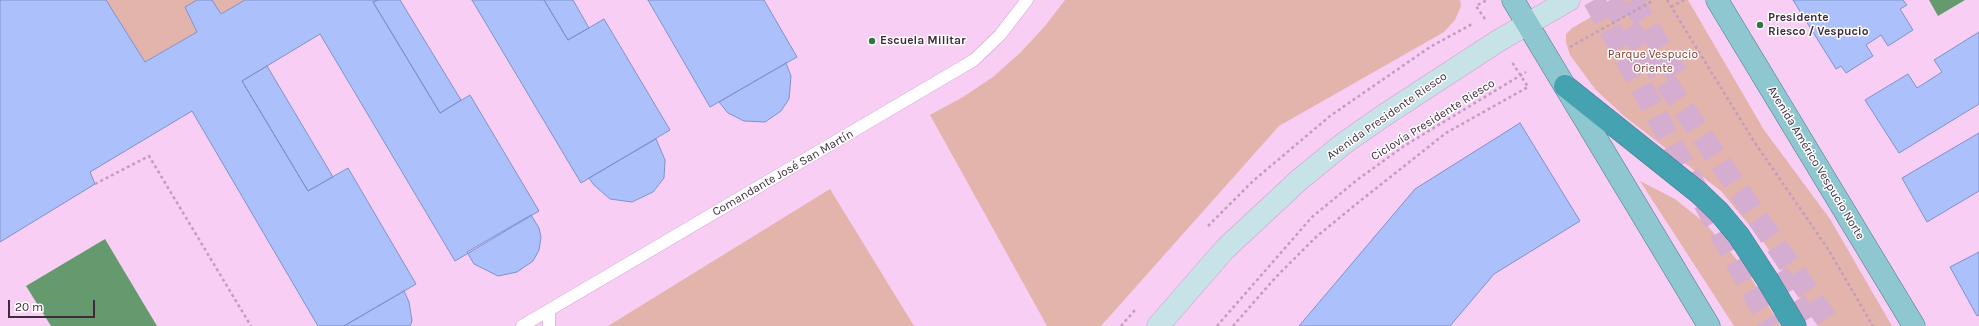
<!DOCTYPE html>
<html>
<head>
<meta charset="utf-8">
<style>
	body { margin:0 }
	#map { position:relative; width:1979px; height:326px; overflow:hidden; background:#f9cef5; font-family:Karla,sans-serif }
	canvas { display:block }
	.scale { position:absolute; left:8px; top:300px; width:87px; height:18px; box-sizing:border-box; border:2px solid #3f2b3e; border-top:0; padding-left:5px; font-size:12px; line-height:14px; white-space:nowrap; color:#3f2b3e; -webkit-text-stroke:3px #fff; paint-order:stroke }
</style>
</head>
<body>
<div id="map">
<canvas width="1979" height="326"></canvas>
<div class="scale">20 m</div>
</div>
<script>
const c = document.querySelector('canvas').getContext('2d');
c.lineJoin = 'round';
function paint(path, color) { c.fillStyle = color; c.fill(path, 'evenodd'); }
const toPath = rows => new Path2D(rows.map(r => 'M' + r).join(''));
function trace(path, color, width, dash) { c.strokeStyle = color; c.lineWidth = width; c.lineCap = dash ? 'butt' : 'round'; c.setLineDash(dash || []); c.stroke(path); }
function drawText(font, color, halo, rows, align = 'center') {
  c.font = font + ' Karla,sans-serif'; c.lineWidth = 3; c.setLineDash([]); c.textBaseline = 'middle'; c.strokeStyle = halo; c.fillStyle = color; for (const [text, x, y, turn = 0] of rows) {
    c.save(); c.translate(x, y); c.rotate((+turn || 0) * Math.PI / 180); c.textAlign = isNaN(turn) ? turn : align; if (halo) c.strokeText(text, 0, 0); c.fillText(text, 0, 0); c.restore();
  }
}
paint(toPath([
	[106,0,197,0,185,7,197,32,145,62],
	[212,0,245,0,221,14],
	[1065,0,1460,0,1461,6,1455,20,1444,32,1279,126,1101,326,1047,326,930,115,963,97,993,77,1021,52,1045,26],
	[1621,0,1688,0,1764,130,1830,219,1892,326,1818,326,1765,244,1721,191,1624,116,1595,89,1570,55,1566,42,1566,34,1572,28],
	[1640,181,1675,199,1705,223,1746,270,1781,326,1734,326],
	[830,189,914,326,608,326]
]), '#e2b4ac');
paint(toPath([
	[1929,0,1965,0,1938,16],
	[105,239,157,326,51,326,26,286]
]), '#659a6f');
const building = toPath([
	[0,0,106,0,145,62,197,32,185,7,197,0,212,0,221,14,245,0,378,0,373,2,440,113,470,95,539,211,455,261,320,34,242,81,308,191,348,168,416,284,344,326,318,326,192,111,90,172,95,184,0,242,0,0],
	[378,0,400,0,461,100,440,113,373,2,378,0],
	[472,0,544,0,568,40,604,19,670,130,581,183,472,0],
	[544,0,573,0,589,28,568,40,544,0],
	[648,0,764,0,797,57,710,107,648,0],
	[1793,0,1903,0,1907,5,1900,9,1913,30,1888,46,1881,35,1866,45,1873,56,1846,73,1841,66,1836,69,1793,0],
	[1979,32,1979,104,1899,153,1865,100,1908,74,1917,88,1942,72,1934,60,1979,32],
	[786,63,791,76,789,99,781,111,765,122,744,121,728,113,719,102,786,63],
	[267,66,333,177,308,191,242,81,267,66],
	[1520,123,1580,221,1494,274,1450,326,1299,326,1415,189,1520,123],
	[1979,133,1979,191,1927,222,1902,178,1979,133],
	[656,139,665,160,664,178,653,192,632,202,610,199,594,185,589,178,656,139],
	[531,215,539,228,541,237,539,250,533,261,517,272,498,276,474,264,467,252,531,215],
	[1979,252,1979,315,1977,316,1950,267,1979,252],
	[404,291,409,302,412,321,410,326,344,326,404,291]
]);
paint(building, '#acc0fc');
trace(building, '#7e91ca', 1);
trace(toPath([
	[1594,0,1771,326],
	[1610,0,1831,326],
	[1632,0,1677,74],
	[1778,273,1811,326]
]), '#d4add0', 22, [22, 11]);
const lane = toPath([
	[549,310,549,326],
	[522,326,974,60,1000,35,1027,0]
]);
const secondary = toPath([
	[1158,326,1225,249,1299,180,1343,144,1383,116,1498,41,1569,0]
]);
const primary = toPath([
	[1513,0,1709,326],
	[1717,0,1914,326]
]);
const highway = toPath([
	[1565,86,1699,193,1719,212,1739,236,1767,279,1795,326]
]);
trace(lane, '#d29ecd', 13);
trace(secondary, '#d29ecd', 23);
trace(primary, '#437889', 23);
trace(highway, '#437889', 23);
trace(toPath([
	[1667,0,1755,143,1828,249,1873,326],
	[1671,7,1684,0],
	[1485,19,1476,6,1487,0],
	[1570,47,1654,0],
	[95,184,149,156,251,326],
	[1208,226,1253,181,1330,116,1430,47,1474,23],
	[1121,326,1135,310],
	[1217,326,1312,217,1357,180,1404,146,1526,72],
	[1233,326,1276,277,1316,237,1360,201,1446,133,1528,87,1512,62]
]), '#c19dbe', 2.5, [3, 3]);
trace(lane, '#fff', 12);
trace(secondary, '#c7e3e8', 22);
trace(primary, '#8fc7d0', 22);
trace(highway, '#45a2b1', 22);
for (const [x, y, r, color] of [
	[1760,25,4,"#307743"],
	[872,41,4,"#307743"]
]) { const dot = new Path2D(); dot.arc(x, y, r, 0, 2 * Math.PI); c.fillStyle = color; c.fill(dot); trace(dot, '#fff', 1.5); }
drawText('bold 12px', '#3f2b3e', '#fff', [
	["Presidente",1768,18],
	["Riesco / Vespucio",1768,32],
	["Escuela Militar",880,41]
], 'left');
drawText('12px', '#88352b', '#fff', [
	["Parque Vespucio",1653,55],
	["Oriente",1653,69]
]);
drawText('12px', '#3f2b3e', '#fff', [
	["Avenida Presidente Riesco",1387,116,-35],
	["Ciclovía Presidente Riesco",1433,120,-32],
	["Avenida Américo Vespucio Norte",1816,163,59],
	["Comandante José San Martín",783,173,-30]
]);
</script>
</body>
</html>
